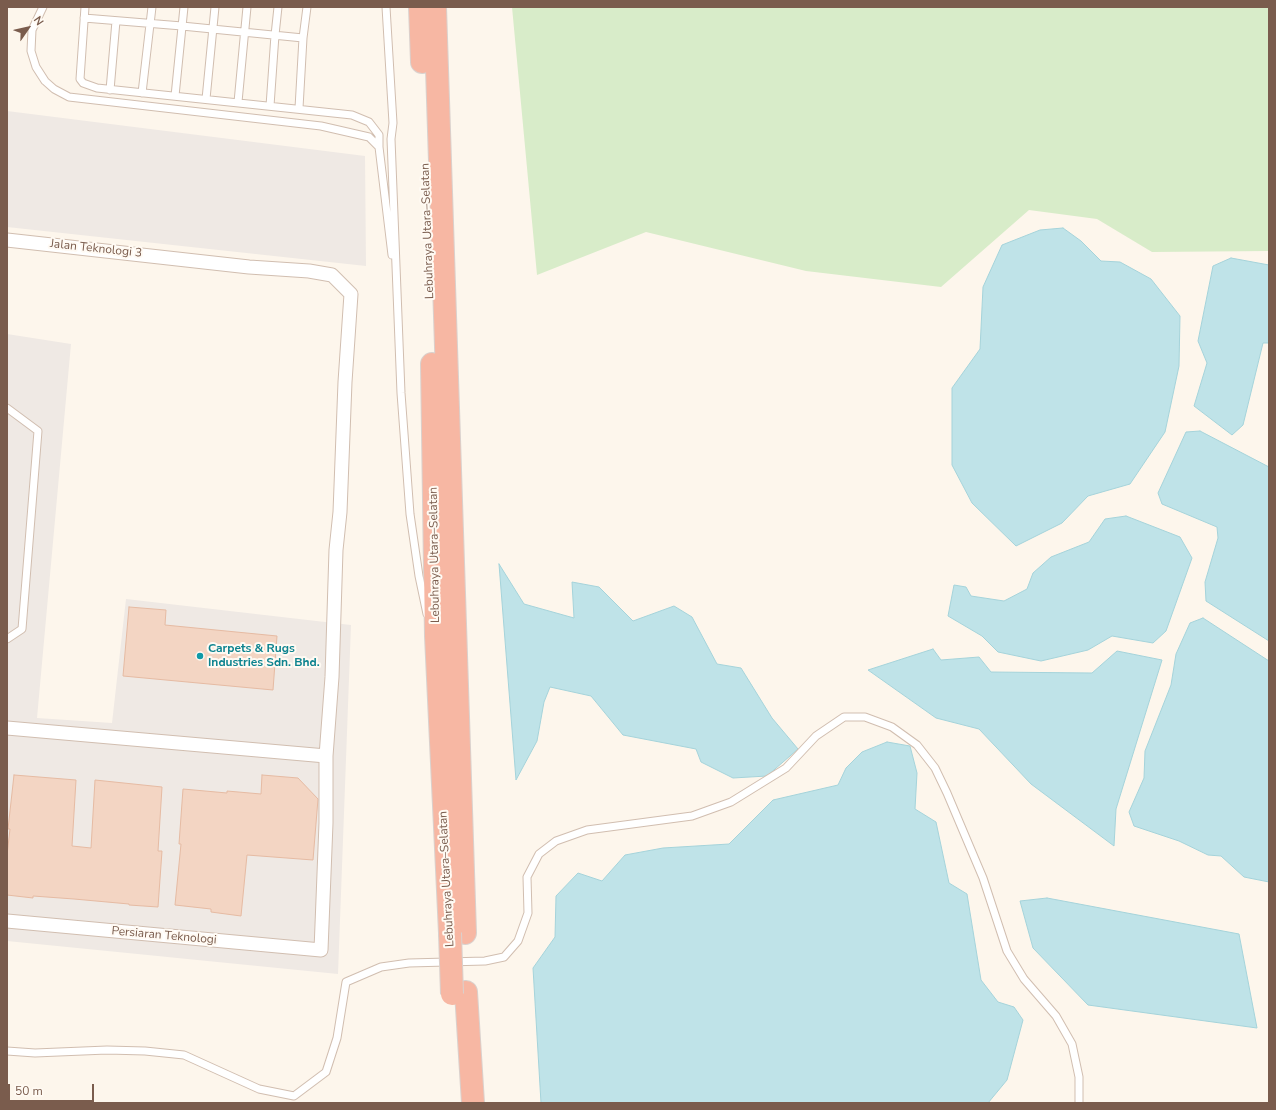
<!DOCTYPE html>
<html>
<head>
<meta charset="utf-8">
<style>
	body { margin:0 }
	#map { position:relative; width:1276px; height:1110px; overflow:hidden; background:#fdf6ec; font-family:"Nunito Sans",sans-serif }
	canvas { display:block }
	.frame { position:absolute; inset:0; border:8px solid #7a5c4d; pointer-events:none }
	.north { position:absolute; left:8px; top:8px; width:40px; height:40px; -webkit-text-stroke:3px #fffaf3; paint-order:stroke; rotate:56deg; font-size:11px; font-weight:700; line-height:16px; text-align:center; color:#7a5c4d }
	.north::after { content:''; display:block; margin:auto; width:14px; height:18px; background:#7a5c4d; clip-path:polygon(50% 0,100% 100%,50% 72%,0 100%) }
	.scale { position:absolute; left:8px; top:1084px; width:86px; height:18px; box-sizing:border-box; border:2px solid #7a5c4d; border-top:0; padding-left:5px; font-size:12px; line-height:14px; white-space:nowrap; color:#7a5c4d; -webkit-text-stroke:3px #fffaf3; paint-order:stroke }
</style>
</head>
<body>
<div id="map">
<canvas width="1276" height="1110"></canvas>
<div class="frame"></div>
<div class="north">N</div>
<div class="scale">50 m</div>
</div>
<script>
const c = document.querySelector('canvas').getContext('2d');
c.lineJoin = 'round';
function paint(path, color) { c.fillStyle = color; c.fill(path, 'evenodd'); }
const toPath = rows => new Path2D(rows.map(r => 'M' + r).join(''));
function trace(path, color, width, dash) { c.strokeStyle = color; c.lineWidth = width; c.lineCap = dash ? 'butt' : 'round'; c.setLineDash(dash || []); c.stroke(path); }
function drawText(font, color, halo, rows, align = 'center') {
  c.font = font + ' "Nunito Sans",sans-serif'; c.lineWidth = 4; c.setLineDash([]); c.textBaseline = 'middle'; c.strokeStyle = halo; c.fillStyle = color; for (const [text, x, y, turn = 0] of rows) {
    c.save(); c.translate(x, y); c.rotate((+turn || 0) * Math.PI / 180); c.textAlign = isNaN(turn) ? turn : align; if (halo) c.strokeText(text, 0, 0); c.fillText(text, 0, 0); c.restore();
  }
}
paint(toPath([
	[7,111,365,156,366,266,7,227],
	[7,334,71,344,37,718,112,723,126,599,351,625,338,974,7,941]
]), '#efe9e4');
paint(toPath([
	[512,7,1269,7,1269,251,1152,252,1097,219,1029,210,941,287,806,271,646,232,537,275]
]), '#d8ecc9');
const water = toPath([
	[1063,228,1081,241,1101,261,1120,262,1151,279,1180,316,1179,366,1165,432,1130,484,1088,496,1062,523,1016,546,972,503,952,465,952,388,980,349,983,287,1002,245,1040,230,1063,228],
	[1231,258,1269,265,1269,343,1263,343,1243,425,1232,435,1194,406,1207,363,1198,341,1213,266,1231,258],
	[1200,431,1269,467,1269,641,1206,601,1205,582,1218,538,1217,527,1162,504,1158,493,1186,432,1200,431],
	[1126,516,1180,537,1192,558,1166,631,1153,643,1112,636,1088,650,1041,661,998,652,982,636,948,616,954,585,966,587,971,596,1004,601,1027,589,1033,573,1051,557,1089,542,1105,519,1126,516],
	[499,564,524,604,574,618,572,582,599,587,633,621,674,606,692,617,717,664,741,668,772,718,798,749,767,776,733,778,701,762,696,749,623,735,591,696,550,687,544,702,537,741,516,780,499,564],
	[1203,618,1269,661,1269,882,1244,877,1221,856,1208,855,1179,841,1134,826,1129,812,1144,778,1145,751,1171,685,1176,654,1190,623,1203,618],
	[933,649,941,660,979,657,991,672,1092,673,1117,651,1162,660,1116,809,1114,846,1031,784,979,729,936,718,868,670,933,649],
	[887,742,910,746,917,773,915,809,936,822,949,883,967,894,981,980,998,1002,1014,1007,1023,1020,1007,1080,988,1103,541,1103,533,968,555,937,556,896,578,873,602,881,625,855,663,848,729,844,773,800,838,785,846,768,862,752,887,742],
	[1047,898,1239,934,1257,1028,1088,1005,1033,948,1020,901,1047,898]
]);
paint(water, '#bfe3e8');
trace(water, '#a5d3da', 1);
const building = toPath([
	[129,607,166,610,165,625,277,636,273,690,123,676,129,607],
	[14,775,76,780,72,846,91,848,95,780,162,787,158,851,162,851,158,907,129,905,129,904,74,899,33,896,33,898,7,895,7,855,10,829,8,829,14,775],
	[262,775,298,778,318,799,313,860,247,855,241,916,211,912,211,909,175,905,181,844,179,844,183,789,227,793,227,791,261,794,262,775]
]);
paint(building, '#f3d5c3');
trace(building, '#e6bba3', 1);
const service = toPath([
	[43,7,32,30,31,51,36,67,45,81,54,89,69,97,321,126,369,137,379,147,392,255],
	[85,7,80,79,83,83,97,88,352,115,369,122,379,135,379,147],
	[386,7,393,123,391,139,401,393,410,514,419,576,427,614],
	[84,18,182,26,303,38],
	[110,90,116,21],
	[142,93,152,7],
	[175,96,184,7],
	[206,99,215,7],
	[238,102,247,7],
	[270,106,275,35,278,7],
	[299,108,303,38,307,7],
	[7,408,38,431,22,629,7,639],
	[7,1051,35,1053,107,1050,145,1051,184,1055,259,1089,294,1096,326,1072,337,1038,346,982,381,967,409,963,485,961,504,957,518,941,528,913,527,877,539,854,556,841,587,830,692,816,731,802,786,768,816,736,844,717,865,717,892,727,917,745,935,768,947,793,983,878,1007,951,1024,979,1056,1016,1072,1044,1079,1077,1079,1103]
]);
const minor = toPath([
	[7,240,249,267,309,271,332,275,351,294,345,382,340,512,336,550,332,677,326,756,326,823,321,950,7,921],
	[7,728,326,756]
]);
const motorway = toPath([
	[420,7,422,62],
	[435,7,465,933],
	[432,364,436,636,450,933],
	[466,992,473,1103]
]);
trace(service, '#d1beb0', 9);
trace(minor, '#d1beb0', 15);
trace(motorway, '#dad1cd', 24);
trace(service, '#fff', 7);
trace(minor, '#fff', 13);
trace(motorway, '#f7b7a3', 22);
const motorwayBridge = toPath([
	[450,933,452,994]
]);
trace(motorwayBridge, '#dad1cd', 24, []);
trace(motorwayBridge, '#f7b7a3', 22);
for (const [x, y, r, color] of [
	[200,656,4,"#0f9aa8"]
]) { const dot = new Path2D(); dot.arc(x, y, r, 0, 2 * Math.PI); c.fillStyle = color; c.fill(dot); trace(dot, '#fffaf3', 1.5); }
drawText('12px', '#7a5c4d', '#fffaf3', [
	["Lebuhraya Utara–Selatan",428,231,-92],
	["Jalan Teknologi 3",96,249,6],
	["Lebuhraya Utara–Selatan",435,555,-91],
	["Lebuhraya Utara–Selatan",447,879,-93],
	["Persiaran Teknologi",164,936,5]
]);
drawText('bold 12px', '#0d838f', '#fffaf3', [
	["Carpets & Rugs",208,649],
	["Industries Sdn. Bhd.",208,663]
], 'left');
</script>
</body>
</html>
